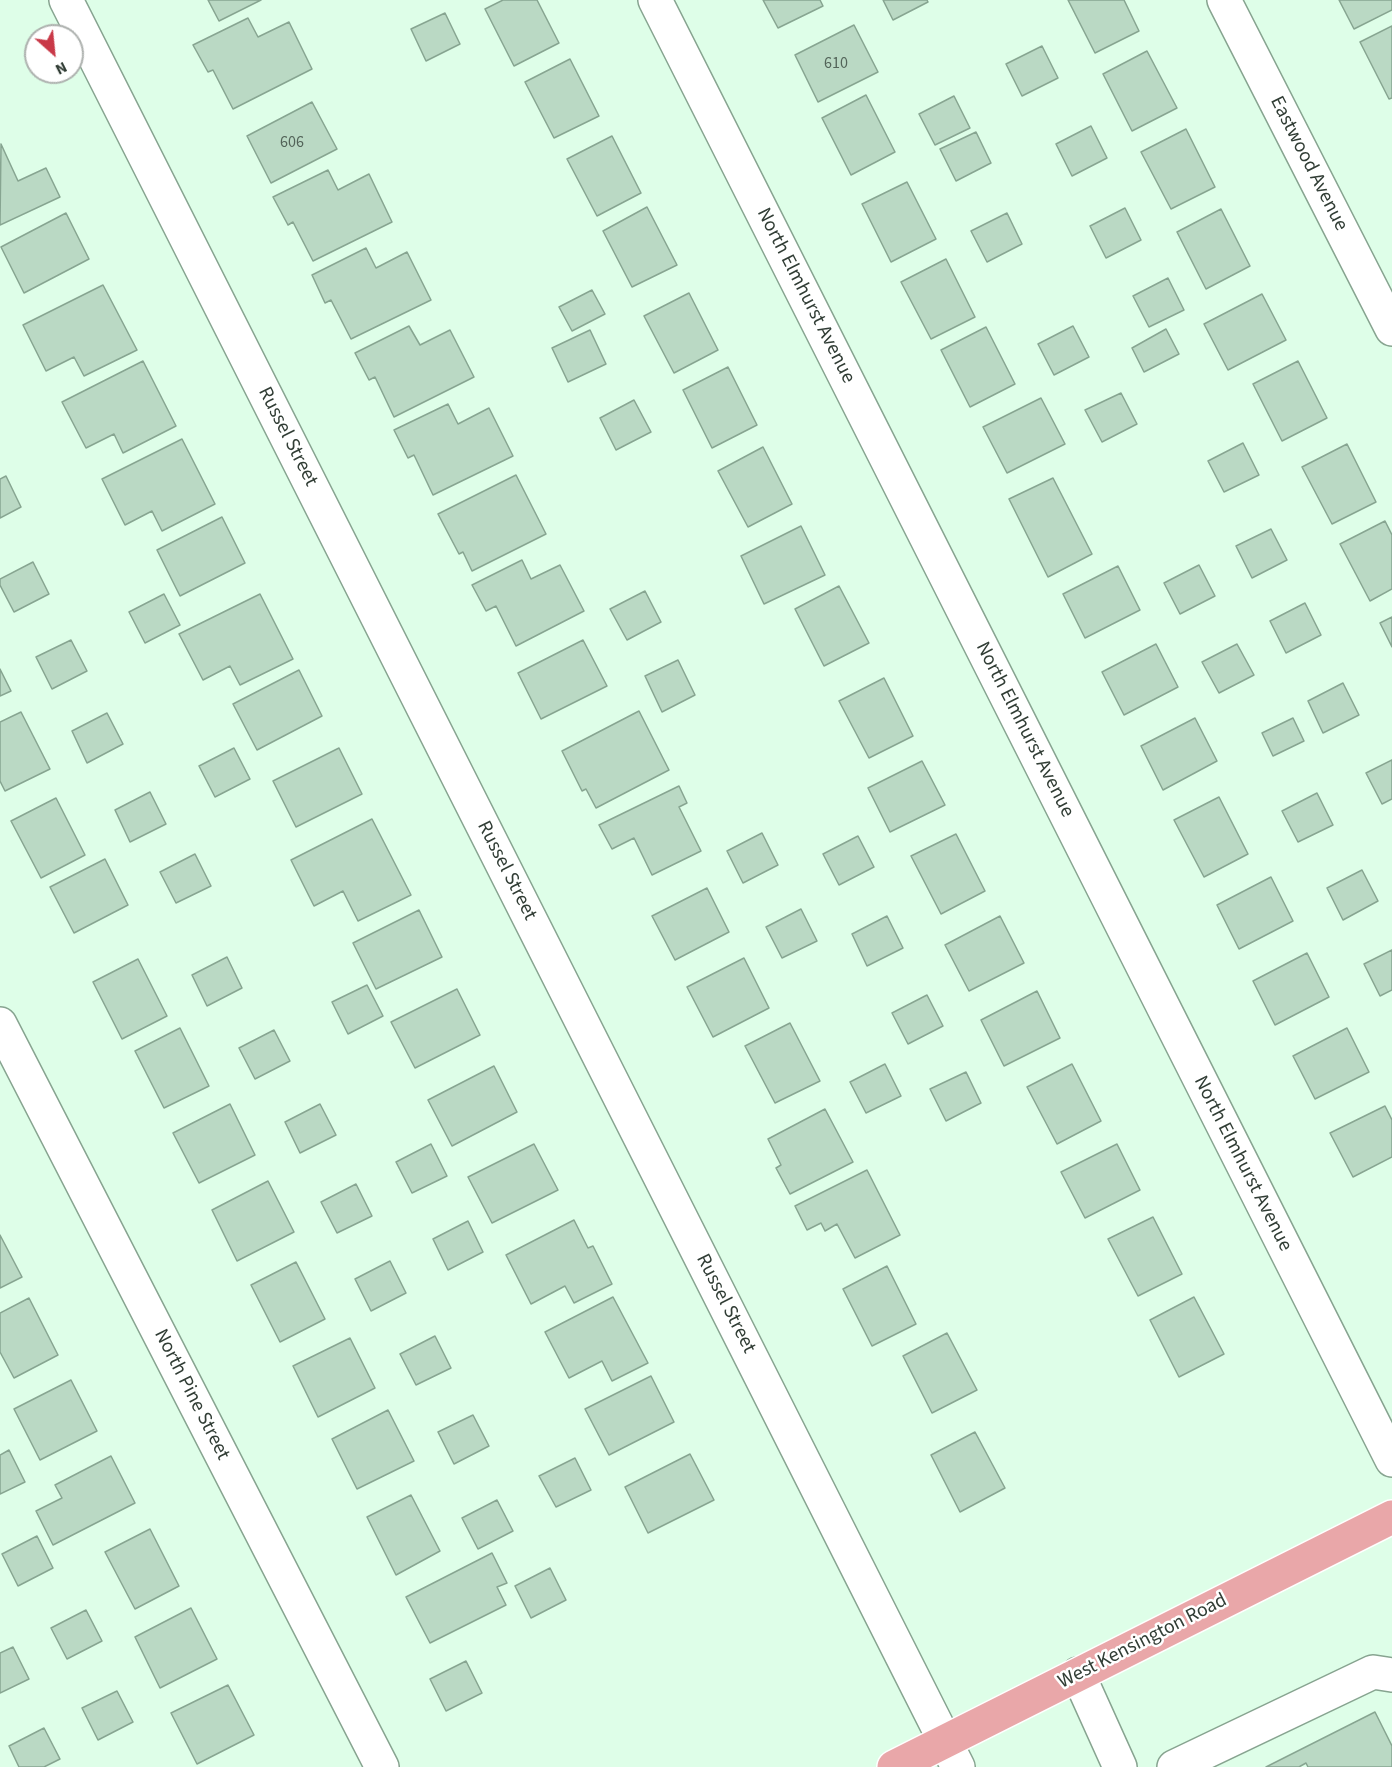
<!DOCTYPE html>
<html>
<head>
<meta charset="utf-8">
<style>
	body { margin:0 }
	#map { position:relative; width:1392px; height:1767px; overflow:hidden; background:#defee8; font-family:"Source Sans 3",sans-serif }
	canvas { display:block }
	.north { position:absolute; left:24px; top:24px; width:60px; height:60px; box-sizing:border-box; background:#fff; border:2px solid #adb1ae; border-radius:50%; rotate:153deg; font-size:16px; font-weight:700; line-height:24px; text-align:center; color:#313d35 }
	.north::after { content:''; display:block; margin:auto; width:21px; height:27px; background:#c93948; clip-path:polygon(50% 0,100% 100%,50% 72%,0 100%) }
</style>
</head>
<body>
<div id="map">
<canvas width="1392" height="1767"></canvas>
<div class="north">N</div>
</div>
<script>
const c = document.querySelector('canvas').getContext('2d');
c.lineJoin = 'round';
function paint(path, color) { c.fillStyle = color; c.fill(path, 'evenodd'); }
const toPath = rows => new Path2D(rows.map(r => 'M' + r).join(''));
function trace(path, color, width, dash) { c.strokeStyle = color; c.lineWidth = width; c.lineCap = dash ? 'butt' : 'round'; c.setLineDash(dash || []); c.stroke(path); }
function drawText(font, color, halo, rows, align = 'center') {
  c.font = font + ' "Source Sans 3",sans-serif'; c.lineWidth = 5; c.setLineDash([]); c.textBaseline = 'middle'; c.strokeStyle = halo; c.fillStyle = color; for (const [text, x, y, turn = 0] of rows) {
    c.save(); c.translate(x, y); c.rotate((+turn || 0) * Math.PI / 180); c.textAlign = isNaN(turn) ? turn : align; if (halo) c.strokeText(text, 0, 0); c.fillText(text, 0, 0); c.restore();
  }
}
const building = toPath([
	[208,0,261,0,219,21,208,0],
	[503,0,537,0,559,43,514,66,485,9,503,0],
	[763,0,820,0,823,6,778,28,763,0],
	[883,0,927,0,928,2,893,20,883,0],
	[1068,0,1124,0,1139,31,1095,53,1068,0],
	[1339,0,1392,0,1392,10,1354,29,1339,0],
	[445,13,460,44,426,61,411,29,445,13],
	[248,18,258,37,289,22,312,69,233,109,213,70,208,72,193,45,248,18],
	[854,25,878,72,818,102,795,55,854,25],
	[1392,26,1392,98,1389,99,1360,42,1392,26],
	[1042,46,1058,78,1022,96,1006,64,1042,46],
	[1147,51,1177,108,1132,131,1103,74,1147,51],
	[570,59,599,116,554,138,525,82,570,59],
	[866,95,895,152,851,175,822,118,866,95],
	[954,96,970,128,935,145,919,114,954,96],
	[312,102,337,149,271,183,247,136,312,102],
	[1091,126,1107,158,1072,176,1056,144,1091,126],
	[1186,129,1215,187,1171,209,1141,152,1186,129],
	[976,132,991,163,956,181,940,149,976,132],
	[612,136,641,193,597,216,567,159,612,136],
	[1,144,18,181,46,168,60,197,0,225,1,144],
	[328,170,338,190,369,174,392,222,313,261,293,222,288,225,273,197,328,170],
	[907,182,936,239,891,262,862,204,907,182],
	[647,207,677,265,632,287,603,231,647,207],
	[1125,208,1141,240,1106,258,1090,226,1125,208],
	[1221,209,1250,266,1206,289,1177,232,1221,209],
	[66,213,89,259,24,293,1,247,66,213],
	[1007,213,1022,244,987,262,971,231,1007,213],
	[366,248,376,268,407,252,431,300,351,339,331,300,325,303,312,275,366,248],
	[946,259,975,317,931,339,901,282,946,259],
	[1168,278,1184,310,1149,327,1133,296,1168,278],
	[103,285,137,350,84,376,74,357,46,371,23,325,103,285],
	[592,290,605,314,572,331,559,307,592,290],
	[689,293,718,350,674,373,644,316,689,293],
	[1262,294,1286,340,1228,370,1204,324,1262,294],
	[409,326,420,345,450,330,474,377,394,417,375,377,369,380,355,353,409,326],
	[1073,326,1089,357,1054,375,1038,344,1073,326],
	[986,327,1015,384,970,407,941,350,986,327],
	[1166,329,1179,354,1144,372,1132,348,1166,329],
	[590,330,606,364,568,382,552,348,590,330],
	[143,361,176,426,123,453,114,434,86,448,62,402,143,361],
	[1298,361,1327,418,1282,441,1253,384,1298,361],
	[728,367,757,425,712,448,683,390,728,367],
	[1121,393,1137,424,1102,442,1085,410,1121,393],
	[1041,398,1065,444,1007,473,983,427,1041,398],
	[634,400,651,432,616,450,600,418,634,400],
	[448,404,458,424,489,408,513,456,433,495,414,455,408,458,394,430,448,404],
	[182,439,215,504,162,531,152,511,125,525,102,479,182,439],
	[1243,443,1259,475,1224,492,1208,461,1243,443],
	[1347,444,1376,502,1332,524,1302,467,1347,444],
	[763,447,792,504,748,527,718,471,763,447],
	[516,475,546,534,472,571,463,552,459,554,438,514,516,475],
	[6,476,21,507,0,518,0,479,6,476],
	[1053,478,1092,554,1048,577,1009,499,1053,478],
	[222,517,245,563,180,596,157,550,222,517],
	[1385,521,1392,535,1392,589,1370,601,1340,544,1385,521],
	[801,526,825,575,764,604,741,556,801,526],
	[1271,529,1287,560,1252,578,1236,546,1271,529],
	[522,560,531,579,560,565,584,611,516,646,496,606,486,611,472,585,522,560],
	[33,562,49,594,14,612,0,585,0,579,33,562],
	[1199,565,1215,596,1180,614,1164,583,1199,565],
	[1118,566,1140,610,1085,638,1063,594,1118,566],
	[839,586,869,643,824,666,795,609,839,586],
	[645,591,661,622,627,640,610,609,645,591],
	[164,594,180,625,145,643,129,612,164,594],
	[260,594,293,659,240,685,230,666,203,680,179,634,260,594],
	[1305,603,1321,635,1286,653,1270,621,1305,603],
	[1392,617,1392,647,1380,623,1392,617],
	[71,640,87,671,52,689,36,657,71,640],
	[583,640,607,686,541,719,518,673,583,640],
	[1156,644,1178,687,1124,715,1102,672,1156,644],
	[1237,644,1254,675,1219,693,1202,662,1237,644],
	[678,660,695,695,662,712,645,676,678,660],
	[0,669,11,691,0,696,0,669],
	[299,670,322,716,257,750,233,704,299,670],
	[884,678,913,736,869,758,839,701,884,678],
	[1343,683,1359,715,1323,733,1308,701,1343,683],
	[639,711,669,770,596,808,586,789,582,791,562,751,639,711],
	[21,712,50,769,5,791,0,781,0,722,21,712],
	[107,713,123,744,87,763,72,731,107,713],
	[1195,718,1217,761,1163,790,1141,746,1195,718],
	[1293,718,1304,741,1273,756,1262,733,1293,718],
	[234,748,250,779,215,797,199,766,234,748],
	[339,748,362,794,296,827,273,781,339,748],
	[1392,760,1392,799,1382,804,1366,773,1392,760],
	[922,761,945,805,890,832,868,788,922,761],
	[679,786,687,803,679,807,701,851,652,875,634,838,612,849,599,825,679,786],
	[150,792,166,824,130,842,115,810,150,792],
	[1317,793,1333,825,1298,842,1282,811,1317,793],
	[1219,797,1248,854,1204,877,1174,820,1219,797],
	[56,798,85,855,41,878,11,821,56,798],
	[372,819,411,895,358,921,343,891,314,906,291,860,372,819],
	[762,833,778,865,743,883,727,851,762,833],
	[956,834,985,891,941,914,911,856,956,834],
	[858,836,874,867,839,885,823,854,858,836],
	[195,854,211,886,176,903,160,872,195,854],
	[105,859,128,905,74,933,50,887,105,859],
	[1362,870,1378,901,1343,920,1327,888,1362,870],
	[1271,877,1293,921,1239,949,1217,905,1271,877],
	[707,888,729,932,675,960,652,916,707,888],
	[801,909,817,941,782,958,766,927,801,909],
	[419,910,442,957,376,989,353,943,419,910],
	[887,916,903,948,867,966,852,934,887,916],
	[1000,916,1024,963,969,991,945,945,1000,916],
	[1392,950,1392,990,1380,996,1364,964,1392,950],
	[1307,953,1329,997,1275,1025,1253,981,1307,953],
	[227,957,242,988,207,1006,192,975,227,957],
	[744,958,769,1008,713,1037,687,987,744,958],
	[138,959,167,1016,122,1039,93,982,138,959],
	[367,985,383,1016,348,1034,332,1002,367,985],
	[457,989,480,1035,415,1068,391,1022,457,989],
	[1037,991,1060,1038,1004,1066,981,1020,1037,991],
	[927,995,943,1026,908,1044,892,1013,927,995],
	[790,1023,820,1081,775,1103,745,1046,790,1023],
	[180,1028,209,1086,164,1108,135,1051,180,1028],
	[1347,1028,1369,1072,1315,1099,1293,1056,1347,1028],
	[274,1030,290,1061,255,1079,239,1048,274,1030],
	[885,1064,901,1096,866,1113,850,1082,885,1064],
	[1072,1064,1101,1121,1057,1144,1027,1087,1072,1064],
	[494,1066,517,1112,452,1146,428,1100,494,1066],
	[966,1072,981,1103,946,1121,930,1089,966,1072],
	[230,1104,255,1155,199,1183,173,1133,230,1104],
	[320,1104,336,1135,300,1153,285,1122,320,1104],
	[1385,1106,1392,1120,1392,1157,1353,1177,1330,1133,1385,1106],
	[825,1109,853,1162,790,1194,776,1168,781,1165,768,1139,825,1109],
	[431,1144,447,1176,412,1193,396,1162,431,1144],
	[534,1144,558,1190,492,1223,468,1177,534,1144],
	[1117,1144,1140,1190,1085,1218,1061,1172,1117,1144],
	[867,1170,900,1235,855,1258,837,1224,825,1231,821,1223,807,1230,795,1206,867,1170],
	[268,1181,294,1232,237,1261,212,1210,268,1181],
	[356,1184,372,1216,337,1233,321,1202,356,1184],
	[1153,1217,1182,1274,1138,1296,1108,1239,1153,1217],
	[574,1220,588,1248,593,1246,612,1284,574,1303,565,1286,531,1304,506,1255,574,1220],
	[468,1221,483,1252,448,1270,433,1239,468,1221],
	[0,1235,22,1277,0,1288,0,1235],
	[390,1261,406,1293,371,1311,355,1279,390,1261],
	[296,1262,325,1319,280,1342,251,1285,296,1262],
	[887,1266,916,1324,872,1346,843,1289,887,1266],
	[613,1297,648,1363,612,1381,602,1361,569,1378,545,1332,613,1297],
	[1194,1297,1224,1354,1179,1377,1150,1320,1194,1297],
	[29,1298,58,1355,14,1378,0,1352,0,1313,29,1298],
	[947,1333,977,1390,932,1413,903,1356,947,1333],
	[435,1336,451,1368,416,1385,400,1354,435,1336],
	[350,1338,375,1388,318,1417,293,1366,350,1338],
	[651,1376,674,1422,609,1455,585,1409,651,1376],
	[71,1380,97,1431,40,1460,14,1409,71,1380],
	[388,1410,414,1461,357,1489,332,1439,388,1410],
	[473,1415,489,1446,454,1464,438,1432,473,1415],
	[975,1432,1005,1488,960,1512,931,1455,975,1432],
	[9,1450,25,1482,0,1494,0,1455,9,1450],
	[690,1454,714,1500,648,1533,625,1487,690,1454],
	[111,1456,135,1503,53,1545,36,1511,62,1498,55,1485,111,1456],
	[575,1458,591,1490,556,1507,539,1476,575,1458],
	[411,1495,440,1551,396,1575,367,1517,411,1495],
	[497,1500,513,1531,478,1549,462,1518,497,1500],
	[150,1529,179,1586,135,1609,105,1552,150,1529],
	[37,1536,53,1568,18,1586,2,1554,37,1536],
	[492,1553,507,1583,497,1587,506,1605,430,1643,406,1597,492,1553],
	[550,1568,566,1600,531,1618,515,1586,550,1568],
	[191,1608,217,1659,160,1688,135,1637,191,1608],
	[86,1610,102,1641,67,1659,51,1628,86,1610],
	[13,1647,29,1679,0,1693,0,1653,13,1647],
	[466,1661,482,1693,446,1711,430,1679,466,1661],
	[228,1685,254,1735,197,1764,171,1713,228,1685],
	[117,1691,133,1722,98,1740,82,1708,117,1691],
	[1375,1712,1392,1746,1392,1767,1308,1767,1306,1763,1299,1767,1266,1767,1375,1712],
	[44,1728,60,1759,44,1767,19,1767,9,1746,44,1728]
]);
paint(building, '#bad9c4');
trace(building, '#87a591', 1.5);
const minor = toPath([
	[66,0,958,1767],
	[655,0,1392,1460],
	[1224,0,1392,329],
	[0,1024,382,1767],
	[1078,1674,1120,1767],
	[1174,1767,1373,1672,1392,1675]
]);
const major = toPath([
	[894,1767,1392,1517]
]);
trace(minor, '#87a490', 36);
trace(major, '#fff', 36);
trace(minor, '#fff', 33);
trace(major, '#e9a7a9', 33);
drawText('16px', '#536459', null, [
	["610",836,64],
	["606",292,143]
]);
drawText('20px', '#313d35', '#fff', [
	["Eastwood Avenue",1308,164,63],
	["North Elmhurst Avenue",805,296,63],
	["Russel Street",287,437,63],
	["North Elmhurst Avenue",1024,730,63],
	["Russel Street",506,871,63],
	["North Elmhurst Avenue",1242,1164,63],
	["Russel Street",725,1304,63],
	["North Pine Street",191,1395,63],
	["West Kensington Road",1143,1642,-27]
]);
</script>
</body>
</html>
